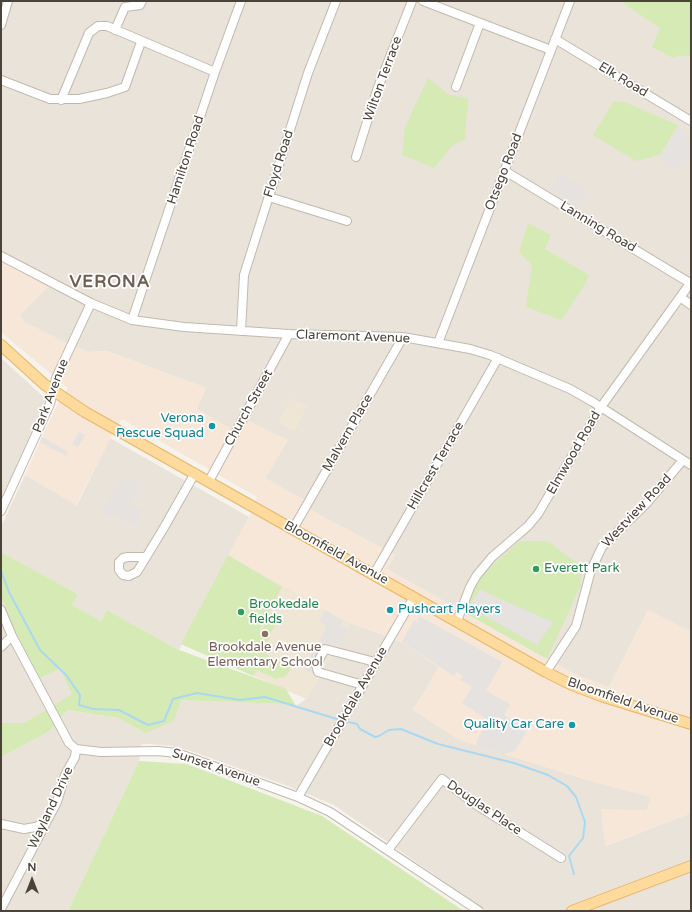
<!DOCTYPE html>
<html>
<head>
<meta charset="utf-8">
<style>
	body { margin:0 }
	#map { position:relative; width:692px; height:912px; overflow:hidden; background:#f6f2ec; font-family:"Varela Round",sans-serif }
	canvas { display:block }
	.frame { position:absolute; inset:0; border:2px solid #4b4239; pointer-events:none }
	.north { position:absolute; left:12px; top:860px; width:40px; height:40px; -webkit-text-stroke:3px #fff; paint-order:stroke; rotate:0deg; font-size:11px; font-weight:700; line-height:16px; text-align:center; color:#4b4239 }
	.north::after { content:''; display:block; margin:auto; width:14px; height:18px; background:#4b4239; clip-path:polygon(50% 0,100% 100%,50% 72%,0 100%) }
</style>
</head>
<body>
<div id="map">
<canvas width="692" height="912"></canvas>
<div class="frame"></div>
<div class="north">N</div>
</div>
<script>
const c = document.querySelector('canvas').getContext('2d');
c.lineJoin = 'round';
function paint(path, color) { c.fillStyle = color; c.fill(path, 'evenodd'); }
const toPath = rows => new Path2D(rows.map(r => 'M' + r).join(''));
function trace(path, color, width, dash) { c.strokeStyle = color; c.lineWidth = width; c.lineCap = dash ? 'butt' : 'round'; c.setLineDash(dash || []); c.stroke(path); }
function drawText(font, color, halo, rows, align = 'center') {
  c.font = font + ' "Varela Round",sans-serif'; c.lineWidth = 3.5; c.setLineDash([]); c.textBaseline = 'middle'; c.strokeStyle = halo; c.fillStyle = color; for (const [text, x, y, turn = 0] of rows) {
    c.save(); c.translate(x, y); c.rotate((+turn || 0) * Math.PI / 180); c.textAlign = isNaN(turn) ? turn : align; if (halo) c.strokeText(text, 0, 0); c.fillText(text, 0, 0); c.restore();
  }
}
paint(toPath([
	[1,1,691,1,691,632,648,610,609,687,572,673,387,569,395,555,309,509,311,504,265,478,288,440,231,429,196,409,206,388,107,351,88,352,64,342,24,322,20,315,1,253],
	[1,358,47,400,1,500],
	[110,438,249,517,179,650,107,610,101,621,72,605,78,594,1,552,1,527,25,475,77,505],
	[1,597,15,631,40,678,60,669,73,694,24,723,1,723],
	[350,623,402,642,439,667,413,710,460,740,591,781,651,797,647,810,606,846,691,813,691,911,487,911,334,805,288,786,191,751,171,746,151,744,141,744,139,761,68,911,1,911,1,757,48,732,68,710,118,718,145,733,181,700,285,704,296,706,306,699]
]), '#eae3da');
paint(toPath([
	[1,253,48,287,20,315,24,322,64,342,88,352,107,351,206,388,197,409,231,429,239,416,288,440,265,478,311,504,309,509,395,555,387,569,572,673,609,687,648,610,691,632,691,813,605,846,601,809,647,810,651,797,591,781,460,740,413,710,439,667,402,642,350,623,228,555,249,517,257,497,122,419,110,438,76,505,25,475,56,407,68,388,1,332]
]), '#f7e7d8');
paint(toPath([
	[291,398,307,406,295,431,278,423],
	[228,555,350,623,306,699,181,644]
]), '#efe6d6');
paint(toPath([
	[624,1,691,1,691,57,679,55,673,58,652,47,660,28,624,4],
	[428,78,449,95,468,98,465,139,452,146,434,168,402,155,405,127],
	[614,101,627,103,678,125,660,155,636,161,593,135],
	[528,223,551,235,545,249,589,275,583,288,561,320,526,307,532,265,519,252],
	[520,541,547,541,580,565,581,585,547,659,465,613,475,586,484,573],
	[1,552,78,594,72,605,101,621,107,610,179,650,286,689,296,706,285,704,181,700,174,721,145,733,118,718,68,710,48,732,1,757,1,723,24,723,72,694,60,669,40,678,15,631,1,597],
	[228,555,282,587,259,631,270,637,265,646,263,645,260,650,291,669,286,676,276,679,257,670,253,676,181,644],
	[271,613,280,618,270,634,262,630],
	[139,761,187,764,322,816,464,911,68,911]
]), '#d6eab5');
paint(toPath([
	[114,1,150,1,143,15],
	[679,127,687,135,690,132,691,135,691,153,683,166,673,169,664,164,662,156],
	[562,174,588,191,578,206,550,189],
	[79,432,85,435,78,447,72,444],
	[42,437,68,452,66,456,40,442],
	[127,475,143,485,128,506,129,509,131,504,142,511,136,527,112,513,109,518,100,513],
	[480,590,553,622,537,645,471,608,472,601],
	[325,610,343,621,341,625,347,629,337,646,332,643,313,674,306,670,305,665,326,629,325,625,319,622],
	[419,616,502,662,486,691,510,704,504,715,526,732,515,751,503,754,476,745,478,738,489,721,462,703,472,688,471,686,460,680,463,676,457,672,454,676,402,642,414,620,418,622]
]), '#e5e2e0');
trace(toPath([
	[1,571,9,592,40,650,66,675,80,695,79,705,93,709,119,710,148,725,164,721,173,699,197,693,240,700,265,697,340,720],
	[344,721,357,724,360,729,375,737,379,736,389,730,401,729,438,744,514,763,548,775,567,786,576,797,585,822,583,838,569,856,574,874]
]), '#a9d9f2', 2);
const minor = toPath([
	[423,1,551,50],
	[1,25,8,1],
	[115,30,125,7,140,5,142,1],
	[555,39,691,121],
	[1,80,50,99,79,99,107,93,125,87,141,42],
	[456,87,480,23],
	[61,100,89,33,98,26,107,26,215,72],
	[356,157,377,90,412,1],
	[505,171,690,283],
	[269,197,347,221],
	[1,256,91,303,132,320,184,327,289,334,403,337,470,349,490,355,570,389,593,402,691,465],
	[680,297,691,305],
	[132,320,215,72,241,1],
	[241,331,244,275,308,73,336,1],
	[438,343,570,1],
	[209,481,289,334],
	[1,511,50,404,56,378,91,303],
	[293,529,403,337],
	[146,557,128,557,123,558,119,562,119,570,123,575,129,576,137,572,162,531,195,473],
	[374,574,498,358],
	[1,610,12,636,69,743,76,749,101,752,158,751,177,753,298,797,330,812,479,911],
	[457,621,470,587,477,575,492,557,528,526,538,514,601,407,691,282],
	[1,647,12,636],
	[546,672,576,626,591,570,602,547,646,504,683,460],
	[363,685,318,672,316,665,325,649,375,662],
	[298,797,414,597],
	[1,824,24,829,35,827,46,823],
	[388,850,442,779,475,804,561,858],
	[1,909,57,802,65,775,75,757,76,749]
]);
const major = toPath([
	[1,345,45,385,85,412,546,672,572,685,601,696,691,724],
	[572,911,691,866]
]);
trace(minor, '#c2b9ae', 10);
trace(major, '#e5b76a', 12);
trace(minor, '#fff', 8);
trace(major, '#fedb9c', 10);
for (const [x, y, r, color] of [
	[212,426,4,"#0f9aa8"],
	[536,569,4,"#2e9e5b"],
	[390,610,4,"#0f9aa8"],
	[241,612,4,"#2e9e5b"],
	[265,634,4,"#8d6e63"],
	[572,725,4,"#0f9aa8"]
]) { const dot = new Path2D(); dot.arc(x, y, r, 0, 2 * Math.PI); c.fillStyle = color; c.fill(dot); trace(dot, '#fff', 1.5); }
drawText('13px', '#4b4239', '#fff', [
	["Wilton Terrace",383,79,-70],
	["Elk Road",623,80,31],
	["Hamilton Road",186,160,-72],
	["Floyd Road",279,164,-72],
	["Otsego Road",504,172,-69],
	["Lanning Road",598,227,31],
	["Claremont Avenue",353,337,2],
	["Park Avenue",51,396,-69],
	["Church Street",249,408,-61],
	["Malvern Place",348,433,-60],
	["Elmwood Road",574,453,-60],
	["Hillcrest Terrace",436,466,-60],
	["Westview Road",637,511,-47],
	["Bloomfield Avenue",336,553,29],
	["Brookdale Avenue",356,697,-60],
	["Bloomfield Avenue",623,701,19],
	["Sunset Avenue",216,768,19],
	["Wayland Drive",51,808,-65],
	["Douglas Place",484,808,34]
]);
drawText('13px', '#0d838f', '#fff', [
	["Verona",204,419],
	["Rescue Squad",204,434],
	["Pushcart Players",398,610,"left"],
	["Quality Car Care",564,725]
], 'right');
drawText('13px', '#27864d', '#fff', [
	["Everett Park",544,569],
	["Brookedale",249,605],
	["fields",249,620]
], 'left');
drawText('13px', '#785e54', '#fff', [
	["Brookdale Avenue",265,648],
	["Elementary School",265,663]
]);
c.letterSpacing = '1px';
drawText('bold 17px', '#6e5f50', '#fff', [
	["VERONA",110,283]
]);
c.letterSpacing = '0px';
</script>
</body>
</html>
